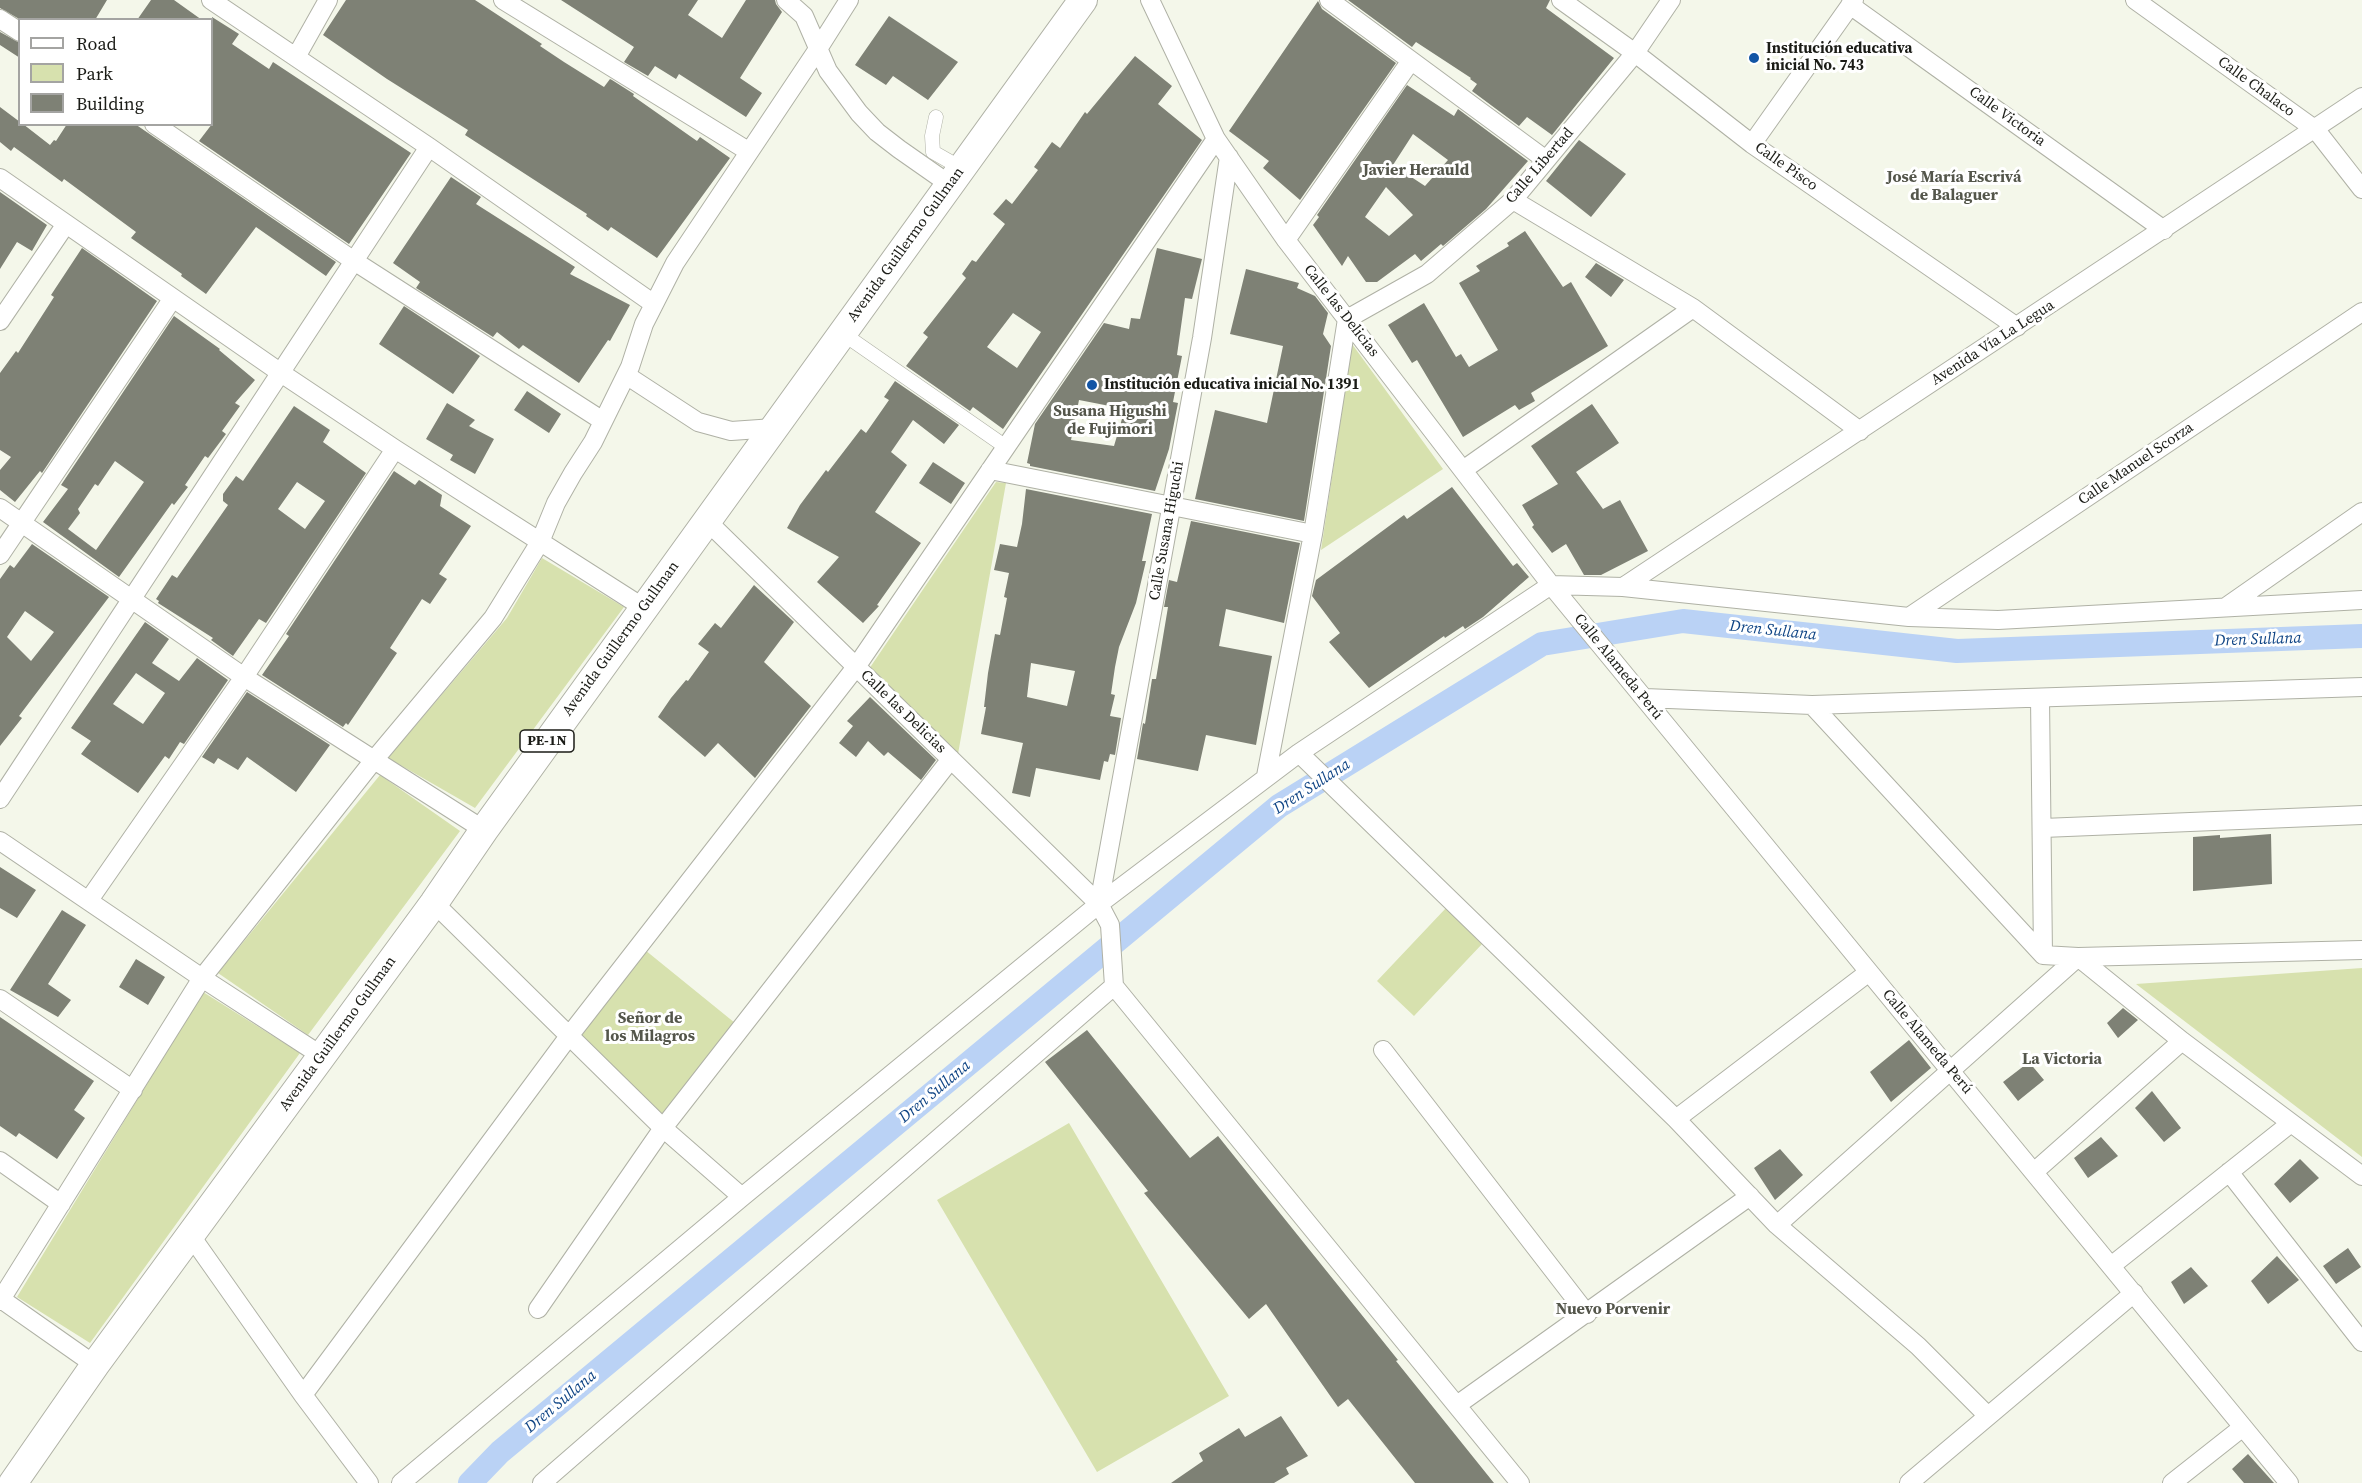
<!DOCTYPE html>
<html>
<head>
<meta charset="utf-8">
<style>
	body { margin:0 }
	#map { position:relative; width:2362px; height:1483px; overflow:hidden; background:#f4f7ea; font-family:"Source Serif 4",serif }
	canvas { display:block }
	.legend { position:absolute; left:18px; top:18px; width:195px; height:108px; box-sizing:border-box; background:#fff; border:2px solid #a4a4a2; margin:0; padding:8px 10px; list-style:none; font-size:18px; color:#1b1c17 }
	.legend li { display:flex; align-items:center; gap:12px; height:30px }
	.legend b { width:30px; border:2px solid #a4a4a2 }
</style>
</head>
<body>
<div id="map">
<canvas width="2362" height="1483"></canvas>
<ul class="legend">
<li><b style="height:8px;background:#fff"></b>Road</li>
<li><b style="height:16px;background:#d7e1ae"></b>Park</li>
<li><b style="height:16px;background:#7e8175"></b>Building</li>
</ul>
</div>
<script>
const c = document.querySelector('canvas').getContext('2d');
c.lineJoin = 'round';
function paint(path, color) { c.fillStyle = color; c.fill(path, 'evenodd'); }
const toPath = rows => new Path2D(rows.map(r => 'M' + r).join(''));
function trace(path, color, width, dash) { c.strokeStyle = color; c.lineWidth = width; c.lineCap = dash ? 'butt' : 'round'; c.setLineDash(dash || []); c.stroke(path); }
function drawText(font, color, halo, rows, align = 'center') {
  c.font = font + ' "Source Serif 4",serif'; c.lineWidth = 6; c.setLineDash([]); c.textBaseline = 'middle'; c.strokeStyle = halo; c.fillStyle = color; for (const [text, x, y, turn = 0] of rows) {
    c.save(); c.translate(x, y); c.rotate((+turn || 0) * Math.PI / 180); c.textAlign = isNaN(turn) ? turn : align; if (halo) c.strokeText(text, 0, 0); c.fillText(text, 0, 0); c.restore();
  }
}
paint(toPath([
	[1352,344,1443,469,1321,550],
	[996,482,1006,483,958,754,869,669],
	[542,558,624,607,475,808,388,758,507,618],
	[380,775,460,831,308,1035,218,973],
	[1446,908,1483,943,1414,1016,1377,981],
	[645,950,735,1023,664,1117,579,1037],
	[2362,968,2362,1157,2136,984],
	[203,992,300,1053,90,1343,17,1297],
	[1069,1123,1229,1396,1097,1472,937,1200]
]), '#d7e1ae');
trace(toPath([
	[470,1483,500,1452,1279,806,1542,644,1683,621,1957,651,2362,636]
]), '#bad2f5', 24);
paint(toPath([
	[0,0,107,0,95,20,21,20,0,8],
	[151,0,174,0,202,20,137,20],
	[346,0,475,0,542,44,540,46,564,62,604,87,610,79,612,80,634,94,633,96,697,141,700,137,730,158,657,258,611,227,608,231,586,216,587,214,465,135,468,130,387,79,323,35],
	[561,0,698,0,688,15,722,38,746,0,775,0,776,4,782,12,740,78,762,93,746,117,679,74,676,79,655,66,648,76,624,62,634,47],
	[1348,0,1550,0,1546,8,1614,58,1552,135,1527,117,1519,126,1472,91,1477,84,1470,79,1471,78,1416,42,1412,47],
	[1318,1,1322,9,1396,63,1300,200,1263,168,1269,161,1229,131],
	[889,16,958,62,928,100,893,76,886,85,855,65],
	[212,17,239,34,232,44,269,69,273,62,411,153,349,244,199,141,212,124],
	[0,32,20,43,20,58,0,45],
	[1135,56,1172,86,1158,104,1202,140,1003,429,973,407,970,411,906,366,928,337,923,333,966,278,962,274,972,260,976,262,1005,224,993,214,1006,199,1012,204,1038,170,1034,167,1052,142,1060,148,1085,112,1087,114],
	[1013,313,1041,332,1017,368,987,347],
	[1407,85,1454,116,1458,109,1528,161,1486,209,1443,246,1441,244,1421,261,1415,254,1377,282,1366,282,1348,256,1342,266,1313,225,1319,217,1317,215],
	[1413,134,1448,160,1425,186,1393,165],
	[1386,187,1413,215,1389,236,1365,217],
	[0,107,20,122,20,124,23,124,50,145,54,140,56,141,67,124,135,124,336,262,326,276,256,227,206,294,181,276,182,274,131,238,136,232,64,179,62,182,14,147,11,151,0,142],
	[1579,140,1626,174,1591,217,1546,181],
	[451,177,481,197,476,204,575,267,570,274,630,305,610,341,608,340,579,383,523,345,519,349,497,332,493,337,416,288,420,282,393,263],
	[0,192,47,225,32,251,17,242,0,269],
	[1525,231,1563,287,1571,282,1608,346,1531,393,1535,401,1519,410,1515,405,1463,437,1417,360,1412,363,1388,325,1424,303,1456,357,1461,354,1469,367,1498,350,1459,283,1480,271,1476,266,1509,246,1507,243],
	[82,248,157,301,42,473,40,471,15,502,0,490,0,470,11,457,0,450,0,373,16,351,18,353,54,297,51,295],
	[1157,248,1202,259,1192,299,1185,298,1177,355,1182,356,1173,402,1178,403,1169,449,1155,491,1030,466,1030,464,1027,463,1035,424,1104,323,1129,329,1131,318,1140,319],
	[1079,400,1115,407,1115,410,1124,412,1114,446,1071,440],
	[1596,263,1624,280,1611,297,1585,277],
	[1246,269,1299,283,1297,288,1315,296,1328,313,1323,334,1331,346,1304,521,1195,499,1215,410,1267,423,1283,346,1230,334],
	[404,306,480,356,453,394,379,344],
	[174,316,220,349,219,350,255,380,235,403,240,406,222,431,226,434,208,458,205,456,185,485,188,487,174,505,172,503,119,577,43,522,68,489,61,485],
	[115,461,144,482,96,550,68,529,80,513,78,509,95,484,98,486],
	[895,381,959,425,944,444,913,420,891,452,907,465,875,512,921,543,877,605,879,606,863,623,817,582,839,557,787,528,800,505,826,470,828,472,861,429,866,433,889,400,884,397],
	[527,391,561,414,549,433,514,410],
	[447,403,475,420,469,426,494,439,475,474,450,460,453,455,426,439],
	[1592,404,1619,443,1576,472,1603,509,1620,500,1648,551,1601,575,1584,575,1566,544,1552,553,1532,527,1534,525,1522,505,1558,484,1531,446],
	[294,406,330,430,323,442,366,473,266,623,259,619,233,656,211,640,213,638,158,603,159,601,156,599,172,575,177,578,228,505,223,501,223,494,236,476,243,481],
	[297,482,325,501,305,529,278,509],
	[933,462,965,483,951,504,919,483],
	[394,471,415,485,419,480,442,495,440,506,471,526,439,574,447,579,430,604,422,599,390,648,397,653,348,725,346,723,343,727,262,675,289,636,286,634],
	[1452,487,1513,566,1517,563,1529,577,1483,617,1465,629,1463,626,1445,638,1444,636,1369,688,1329,642,1340,633,1312,596,1316,580,1404,515,1407,519],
	[1026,489,1152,514,1142,561,1146,561,1136,603,1119,647,1115,667,1111,694,1115,695,1110,716,1121,718,1115,755,1110,754,1108,762,1104,761,1100,780,1036,768,1030,797,1012,793,1023,743,981,734,986,707,984,707,988,673,995,634,1000,635,1007,598,1004,597,1009,573,994,570,1000,544,1017,547,1022,524],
	[1031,663,1075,671,1067,706,1027,697],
	[1191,521,1300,543,1284,623,1226,609,1219,646,1272,656,1256,745,1206,735,1198,771,1137,759,1143,723,1145,724,1152,679,1156,679,1168,607,1164,607,1169,580,1177,582],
	[32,544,109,597,19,716,22,718,0,746,0,579,10,565,14,568],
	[25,611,54,632,31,661,7,637],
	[754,585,794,622,764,662,811,706,755,778,718,743,705,757,658,717,671,698,686,680,688,681,709,652,698,644,715,623,721,628],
	[145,622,169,639,152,663,179,681,197,658,228,680,184,744,180,742,169,759,165,756,138,793,81,754,91,741,71,728],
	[136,673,165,693,143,724,113,704],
	[247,692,330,745,296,792,247,757,238,770,218,758,214,764,202,757],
	[870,697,936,760,921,780,888,752,884,756,868,741,856,757,839,743,853,726,847,721],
	[2271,834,2272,884,2193,891,2193,837,2220,835,2220,838],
	[0,867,36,890,17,918,0,908],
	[62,910,86,925,48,984,71,1000,58,1017,10,990],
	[136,959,165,977,148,1005,119,987],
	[2123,1008,2138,1020,2118,1038,2107,1023],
	[0,1017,94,1081,74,1110,85,1118,57,1159,19,1133,16,1137,0,1126],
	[1087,1030,1190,1158,1218,1136,1398,1360,1396,1361,1494,1483,1415,1483,1348,1399,1338,1407,1266,1304,1249,1319,1144,1193,1148,1191,1045,1062],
	[1909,1040,1931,1068,1891,1102,1870,1072],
	[2029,1062,2044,1080,2018,1101,2003,1082],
	[2152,1091,2181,1128,2164,1142,2135,1108],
	[2101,1137,2118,1156,2088,1178,2074,1158],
	[1780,1149,1803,1175,1775,1200,1754,1168],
	[2300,1159,2319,1178,2290,1203,2274,1184],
	[2348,1248,2361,1267,2336,1284,2323,1266],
	[2277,1256,2299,1280,2268,1304,2251,1281],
	[2191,1267,2208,1286,2184,1304,2171,1282],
	[1281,1416,1308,1456,1286,1468,1289,1474,1274,1483,1171,1483,1203,1461,1199,1453,1239,1428,1245,1437],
	[2248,1454,2274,1483,2244,1483,2232,1469]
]), '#7e8175');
const pedestrian = toPath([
	[936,117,932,136,933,152,961,168],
	[842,333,1006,447]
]);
const minor = toPath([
	[211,0,429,147,654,304],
	[503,0,748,151],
	[786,0,804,16,828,71,859,113,877,132,899,149,949,184],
	[1150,0,1216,139,1286,240,1551,585,2289,1483],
	[1329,0,1546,160],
	[1561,0,1635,53,1752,144,2017,327],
	[2135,0,2316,130,2362,189],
	[1850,5,2164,230],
	[0,19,20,32],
	[296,57,328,0],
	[154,124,354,261,603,421],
	[1752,144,1854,0],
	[0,178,281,373,395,449,644,608],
	[1513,200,1693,308,1860,431],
	[1286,240,1410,62],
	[0,321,66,224],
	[626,375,698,422,731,431,774,428],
	[990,470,1313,534],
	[1463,470,1693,308],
	[0,508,244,677,484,830],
	[707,521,1099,904,1110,925,1114,986,1520,1483],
	[0,555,173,298],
	[1623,587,2362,97],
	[2226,607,2362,512],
	[1909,617,2362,312],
	[1645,698,1812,705,2362,687],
	[2040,698,2043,955],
	[1812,705,2043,955,2078,957,2362,950],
	[1299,753,1676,1119,1777,1225,1918,1346,1988,1416],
	[1266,776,1313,534,1347,319,1427,274,1513,200,1635,53,1671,0],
	[0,799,429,147],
	[2043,828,2362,815],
	[0,841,202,978,322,1056],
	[89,900,244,677,395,449],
	[434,903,663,1128,742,1197],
	[1099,904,1202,338,1229,157],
	[0,999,133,1090],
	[1383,1050,1587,1314],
	[1676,1119,1869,972],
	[0,1161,61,1204],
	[2034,1172,2182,1041],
	[2229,1172,2362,1342],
	[1777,1225,2078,957,2182,1041,2362,1176],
	[191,1236,303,1395,369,1483],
	[2111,1266,2291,1123],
	[1,1299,95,1365],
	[0,1301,202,978,374,760,493,618,540,542,556,503,573,473,593,442,630,367,644,324,675,263,818,49,849,0],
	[538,1309,663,1128,951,759],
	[303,1395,569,1036,856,667,1216,139],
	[1457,1405,1750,1196],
	[401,1483,742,1197,1099,904,1299,753,1551,585,1623,587,1909,617,1998,620,2362,600],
	[542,1483,1114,986],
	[1909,1483,2134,1293],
	[2172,1483,2243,1427]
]);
const primary = toPath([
	[13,1483,95,1365,434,903,484,830,1083,0]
]);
trace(pedestrian, '#afb1a5', 15);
trace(minor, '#afb1a5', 20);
trace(primary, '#afb1a5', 30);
trace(pedestrian, '#fff', 14);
trace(minor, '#fff', 18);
trace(primary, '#fff', 28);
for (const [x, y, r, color] of [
	[1754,58,6,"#1255a5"],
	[1092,385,6,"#1255a5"]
]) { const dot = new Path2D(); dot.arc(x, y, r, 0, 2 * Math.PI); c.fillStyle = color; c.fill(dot); trace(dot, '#fff', 2); }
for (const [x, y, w] of [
	[547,741,54]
]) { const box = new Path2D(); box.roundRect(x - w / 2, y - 11, w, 22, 4.5); c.fillStyle = '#fff'; c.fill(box); trace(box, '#1b1c17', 1.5); }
drawText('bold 14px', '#1b1c17', null, [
	["PE-1N",547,741]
]);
drawText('bold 15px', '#1b1c17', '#fff', [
	["Institución educativa",1766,49],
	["inicial No. 743",1766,66],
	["Institución educativa inicial No. 1391",1104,385]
], 'left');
drawText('15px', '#1b1c17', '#fff', [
	["Calle Chalaco",2256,87,36],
	["Calle Victoria",2007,117,36],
	["Calle Libertad",1540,166,-49],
	["Calle Pisco",1786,167,35],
	["Avenida Guillermo Gullman",906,245,-54],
	["Calle las Delicias",1341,311,52],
	["Avenida Vía La Legua",1993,343,-33],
	["Calle Manuel Scorza",2136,464,-34],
	["Calle Susana Higuchi",1167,531,-80],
	["Avenida Guillermo Gullman",621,639,-54],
	["Calle Alameda Perú",1618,667,51],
	["Calle las Delicias",903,712,44],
	["Avenida Guillermo Gullman",338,1034,-54],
	["Calle Alameda Perú",1927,1042,50]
]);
drawText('bold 16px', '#54564b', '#fff', [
	["Javier Herauld",1416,171],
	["José María Escrivá",1954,178],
	["de Balaguer",1954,196],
	["Susana Higushi",1110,412],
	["de Fujimori",1110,430],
	["Señor de",650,1019],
	["los Milagros",650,1037],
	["La Victoria",2062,1060],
	["Nuevo Porvenir",1613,1310]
]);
drawText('italic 16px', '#104585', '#fff', [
	["Dren Sullana",1773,631,6],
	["Dren Sullana",2258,640,-2],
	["Dren Sullana",1312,787,-33],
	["Dren Sullana",935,1092,-40],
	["Dren Sullana",561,1402,-40]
]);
</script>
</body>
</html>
